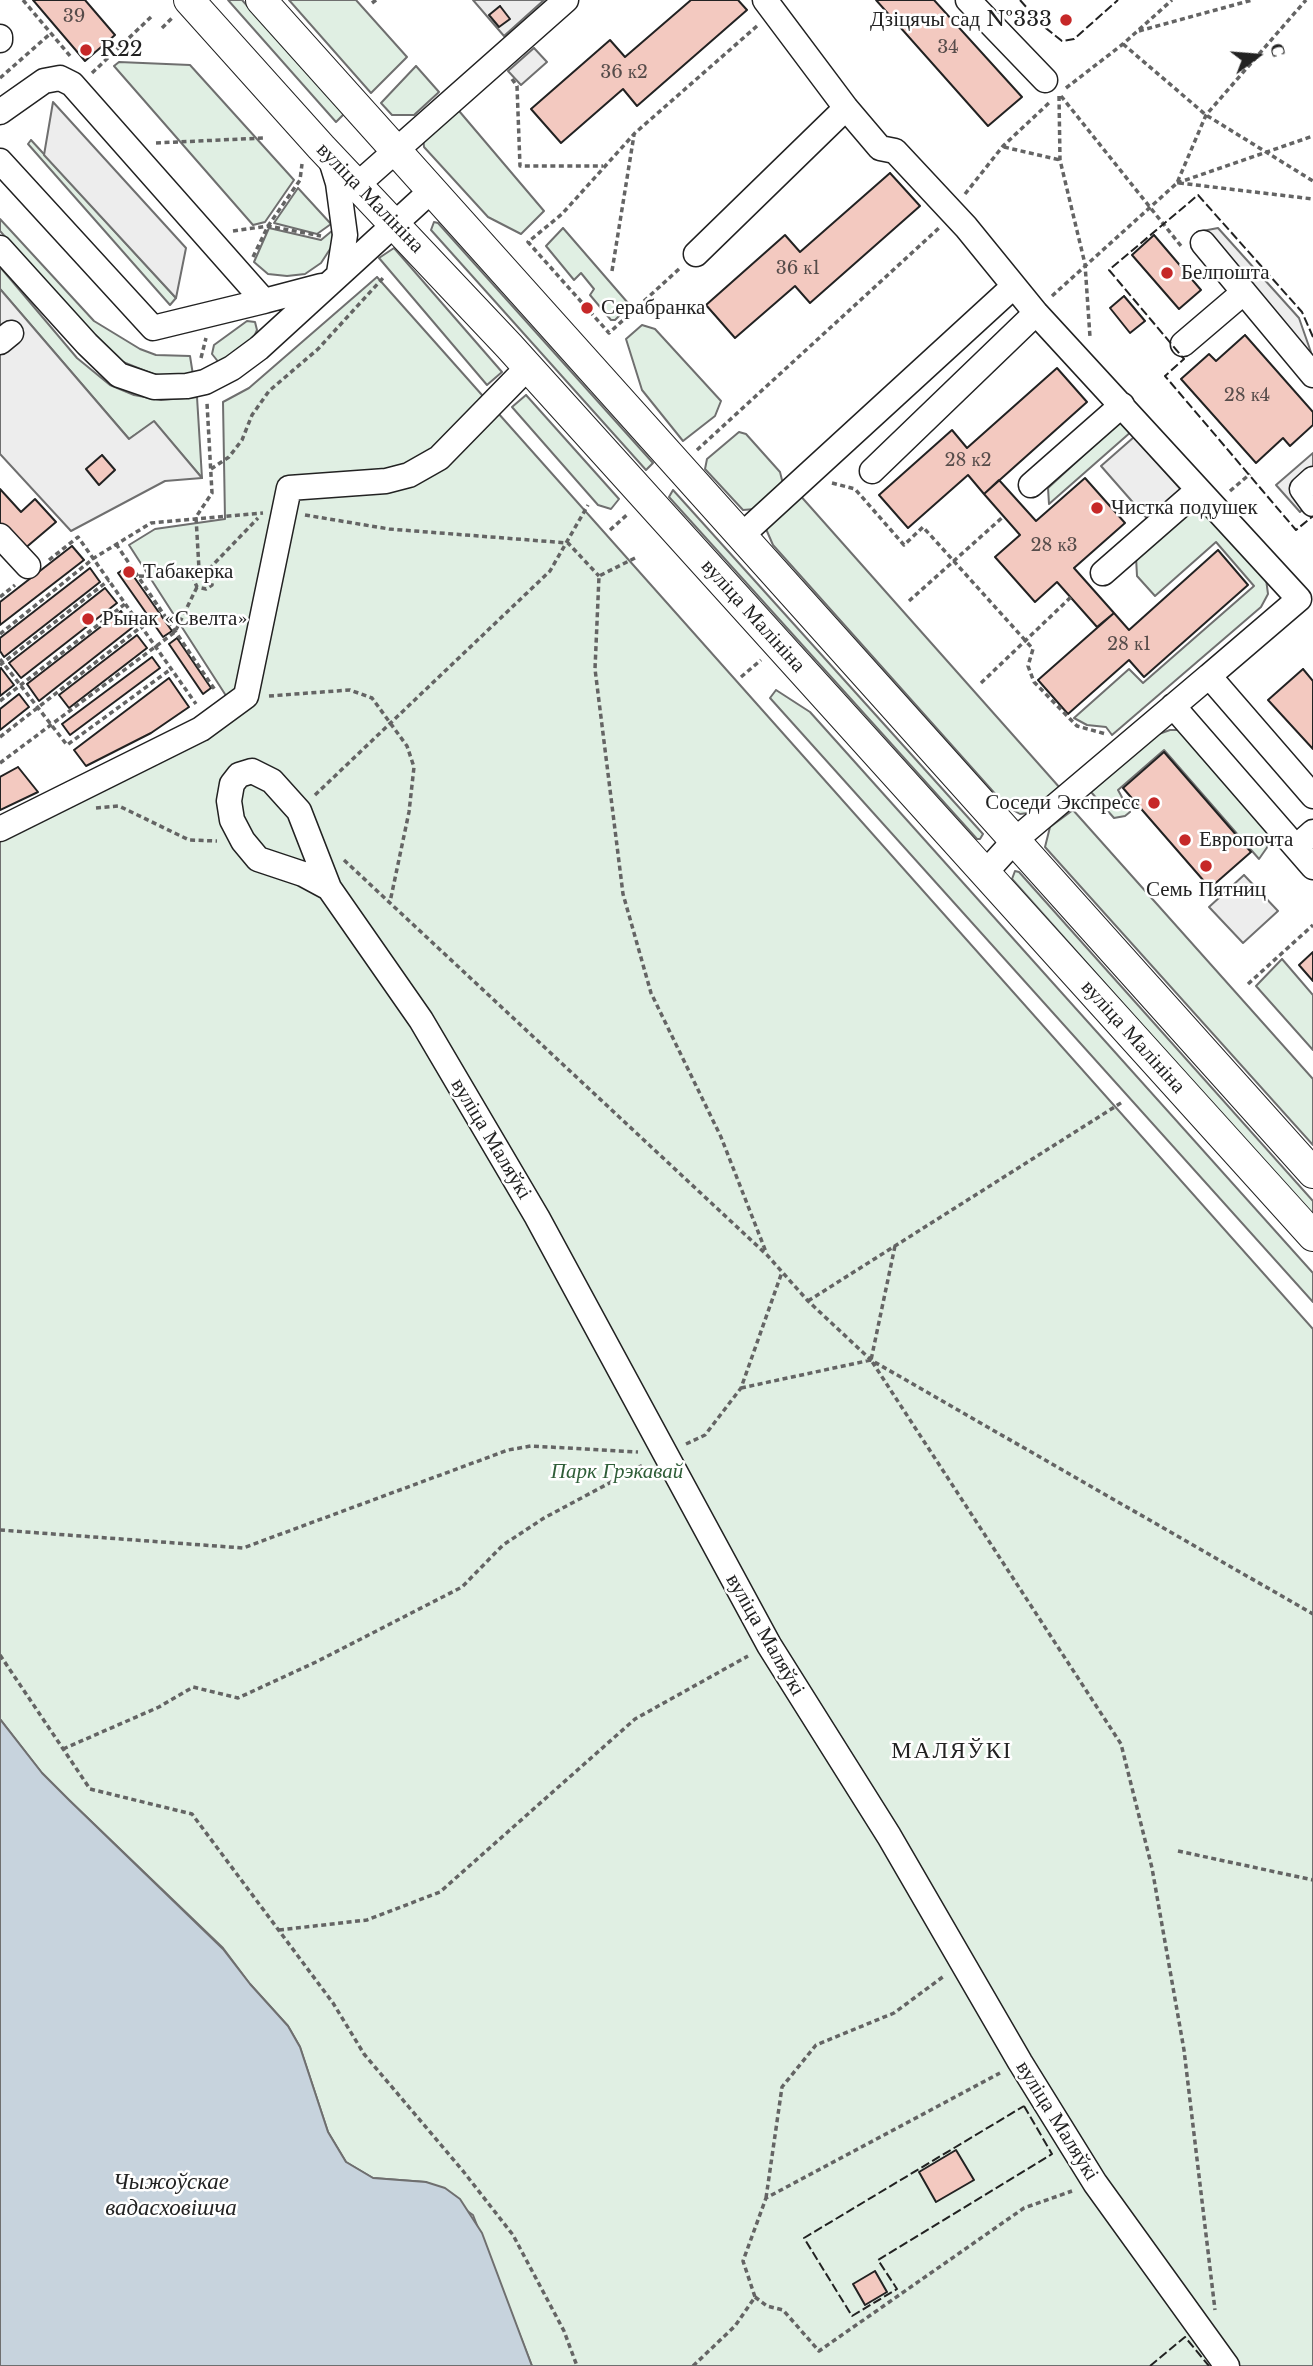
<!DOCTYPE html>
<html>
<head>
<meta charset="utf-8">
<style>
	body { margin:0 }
	#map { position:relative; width:1313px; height:2366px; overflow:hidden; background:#fff; font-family:"Libre Baskerville",serif }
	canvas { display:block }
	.north { position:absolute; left:1222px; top:21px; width:70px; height:70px; -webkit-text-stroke:5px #fff; paint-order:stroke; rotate:74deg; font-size:19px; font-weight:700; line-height:28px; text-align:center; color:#222 }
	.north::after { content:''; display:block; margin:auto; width:24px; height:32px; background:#222; clip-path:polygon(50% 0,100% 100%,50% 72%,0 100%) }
</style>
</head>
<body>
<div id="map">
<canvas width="1313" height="2366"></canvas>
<div class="north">С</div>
</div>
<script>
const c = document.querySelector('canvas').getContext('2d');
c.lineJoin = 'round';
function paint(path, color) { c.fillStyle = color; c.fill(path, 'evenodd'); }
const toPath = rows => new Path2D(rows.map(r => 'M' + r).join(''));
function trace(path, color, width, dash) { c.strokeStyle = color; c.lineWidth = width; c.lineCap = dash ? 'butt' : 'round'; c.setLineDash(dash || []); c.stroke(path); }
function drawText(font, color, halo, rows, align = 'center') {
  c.font = font + ' "Libre Baskerville",serif'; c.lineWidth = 5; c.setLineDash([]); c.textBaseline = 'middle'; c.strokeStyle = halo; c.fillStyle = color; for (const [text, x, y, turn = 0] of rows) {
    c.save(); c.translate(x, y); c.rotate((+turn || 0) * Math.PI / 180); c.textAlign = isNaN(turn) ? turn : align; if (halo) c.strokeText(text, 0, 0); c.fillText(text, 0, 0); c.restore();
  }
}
const green = toPath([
	[228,0,242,0,344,114,336,122,228,0],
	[289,0,356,0,407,57,371,93,289,0],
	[119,62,190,65,294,180,265,222,253,225,114,66,119,62],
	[416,66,439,92,414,115,392,115,381,103,416,66],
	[454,105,544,211,521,234,488,217,424,147,423,137,454,105],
	[31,140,176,298,170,305,28,144,31,140],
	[298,188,331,224,317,234,274,223,298,188],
	[0,219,94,321,140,349,156,355,190,356,193,375,170,377,153,374,123,362,94,337,0,231,0,219],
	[434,222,438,223,653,463,646,470,431,230,434,222],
	[269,228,321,240,333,230,332,246,321,263,305,274,287,276,268,274,254,262,269,228],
	[563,228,628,303,627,308,615,320,611,320,590,295,594,289,581,273,574,280,546,246,563,228],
	[394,248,502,372,487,385,379,258,394,248],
	[0,267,77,358,110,385,134,395,161,400,197,397,202,478,154,422,129,439,0,289,0,267],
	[377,277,1313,1329,1313,2366,532,2366,473,2215,426,2182,373,2178,346,2162,328,2132,300,2047,288,2026,250,1984,223,1948,69,1800,42,1773,0,1719,0,832,232,705,129,545,155,529,225,519,223,402,249,388,377,277],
	[247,321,255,322,257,330,254,337,220,364,212,354,214,345,247,321],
	[642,325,655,329,721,401,715,416,683,441,642,390,626,339,642,325],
	[526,395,619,499,611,509,598,505,512,407,526,395],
	[1122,420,1132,431,1049,504,1048,488,1122,420],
	[739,432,746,434,780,472,783,484,755,509,743,510,705,469,707,459,739,432],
	[673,490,983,834,980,839,977,839,669,497,673,490],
	[798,493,1060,788,1028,813,1020,814,1006,806,773,545,766,529,798,493],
	[1200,505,1266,579,1268,594,1261,607,1112,735,1106,727,1087,725,1074,718,1129,669,1143,683,1254,586,1216,542,1155,596,1137,576,1136,557,1186,507,1200,505],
	[776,690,810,712,1313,1273,1313,1302,770,698,776,690],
	[1170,730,1180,730,1275,836,1259,859,1164,750,1118,790,1130,812,1125,816,1114,818,1091,792,1156,735,1170,730],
	[1073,810,1313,1079,1313,1145,1045,847,1050,827,1073,810],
	[1015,871,1019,872,1313,1201,1313,1217,1012,879,1015,871],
	[1282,959,1313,995,1313,1050,1256,986,1282,959]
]);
paint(green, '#e0efe3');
trace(green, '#6f6f6f', 2);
const parking = toPath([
	[473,0,544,0,504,36,473,0],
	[534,48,547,62,521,85,508,71,534,48],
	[53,102,186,248,176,298,44,155,53,102],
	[1218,228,1299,318,1313,358,1313,369,1197,232,1218,228],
	[0,289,129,439,154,421,202,478,165,481,71,531,0,454,0,289],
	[1134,437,1184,493,1151,523,1101,466,1134,437],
	[1313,453,1313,500,1300,512,1276,485,1313,453],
	[1244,875,1278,911,1243,943,1209,907,1244,875]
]);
paint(parking, '#ededed');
trace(parking, '#6f6f6f', 2);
const water = toPath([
	[0,1719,42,1773,69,1800,223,1949,250,1984,288,2026,300,2047,328,2132,346,2162,373,2178,426,2182,445,2188,460,2199,482,2233,532,2366,0,2366,0,1719]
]);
paint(water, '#c7d3dd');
trace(water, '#6f6f6f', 2);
const building = toPath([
	[33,0,85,0,115,35,85,61,33,0],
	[691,0,738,0,747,10,637,106,623,89,561,143,531,109,610,40,625,57,691,0],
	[876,0,934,0,1022,97,988,126,876,0],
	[500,6,510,19,499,27,489,15,500,6],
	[890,173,920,206,810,303,795,286,735,338,706,305,785,235,800,252,890,173],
	[1154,235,1201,290,1179,309,1132,255,1154,235],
	[1124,296,1145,321,1130,333,1110,308,1124,296],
	[1245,335,1313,412,1313,425,1290,446,1283,438,1256,463,1181,379,1209,354,1216,361,1245,335],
	[1057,368,1087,402,984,494,968,475,908,528,879,495,952,430,967,448,1057,368],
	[102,455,115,470,99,485,86,469,102,455],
	[1085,478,1125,523,1074,568,1114,613,1097,627,1057,582,1035,602,995,557,1020,535,984,494,999,480,1036,521,1085,478],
	[0,489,21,512,35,499,56,522,23,550,0,524,0,489],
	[72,546,84,560,0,625,0,602,72,546],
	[1218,550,1248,585,1144,677,1129,660,1068,714,1038,680,1114,613,1129,630,1218,550],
	[127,567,172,631,163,637,118,573,127,567],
	[90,568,100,582,4,657,0,651,0,638,90,568],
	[105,588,117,603,21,678,9,663,105,588],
	[121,611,133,627,39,701,27,684,121,611],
	[137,635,147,648,69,708,59,695,137,635],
	[177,638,211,688,203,694,169,644,177,638],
	[152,657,160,668,70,735,62,724,152,657],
	[1,668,14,685,0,696,0,669,1,668],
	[1303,669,1313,681,1313,749,1268,700,1303,669],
	[169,678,189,707,151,733,86,766,74,750,169,678],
	[19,694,29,707,0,730,0,709,19,694],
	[1164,752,1251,852,1210,888,1123,788,1164,752],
	[18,767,38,792,0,810,0,777,18,767],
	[1313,952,1313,981,1299,965,1313,952],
	[956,2150,974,2180,936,2202,919,2172,956,2150],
	[875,2271,887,2292,865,2305,853,2284,875,2271]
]);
paint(building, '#f3c9c0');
trace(building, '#222', 2);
const minor = toPath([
	[765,0,846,108,880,148,895,151,966,227,1036,313,1299,599,1209,676],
	[968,0,1045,80],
	[0,37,0,40],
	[0,112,44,81,60,78,72,84,264,301,321,286],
	[330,157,338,183,345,235,339,273],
	[0,161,153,328,264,301],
	[357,185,566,0],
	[1203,243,1313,375],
	[0,248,87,344,119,375,154,387,187,386,205,382,232,368,259,348,433,189],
	[696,254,846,108],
	[0,342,11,333],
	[1183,344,1244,292],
	[872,471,1036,313],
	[1313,479,1302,489,1313,504],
	[1031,485,1122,405],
	[0,536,28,566],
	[740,537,1014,286],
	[1103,573,1198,490],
	[1173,706,1313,867],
	[0,829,201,729,246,696,289,488,386,481,409,475,439,458,528,367],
	[1296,847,1313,832],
	[985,873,1014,841,1209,676,1313,796],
	[329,888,303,874,258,859,243,841,232,820,229,801,232,784,239,775,252,771,272,781,299,811,329,888,421,1020,537,1217,769,1645,889,1836,1020,2062,1095,2183,1227,2366]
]);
const major = toPath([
	[189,0,321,147,509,346,1313,1236],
	[261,0,1313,1173]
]);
trace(minor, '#222', 27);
trace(major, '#222', 32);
trace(toPath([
	[23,0,71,57],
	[372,3,376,0],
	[162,28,173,17],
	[1139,31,1252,0],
	[1123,44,1206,115,1313,181],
	[92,73,151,17],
	[0,78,51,33],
	[512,79,517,86,520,166,603,166],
	[1066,88,1123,44,1172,0],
	[1059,96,1060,160,1085,264,1090,337],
	[1061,96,1181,246],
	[156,143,263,138],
	[1004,147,1060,160],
	[1177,183,1313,136],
	[1179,183,1313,199],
	[965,194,1003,146,1050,102],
	[233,231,268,226,321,236],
	[253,257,268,226,300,180,302,164],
	[679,269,609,333,528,242,562,214,635,133,757,26],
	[612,271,634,135],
	[1052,296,1177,183,1206,115,1306,0],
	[201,358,206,338],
	[697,450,939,228],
	[211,469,229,457,242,440,252,415,269,391,318,349,383,278],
	[832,483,855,489,904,545,923,527,1033,649,1028,666,1034,682,1077,726,1106,734],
	[1230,491,1250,474],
	[305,515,389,529,568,543,599,576],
	[610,530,629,513],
	[116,544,215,690],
	[635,558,599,576,595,669,623,894,651,993,721,1137,766,1252],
	[49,560,78,537,196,704],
	[199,569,209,569,213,575,212,585,206,589,197,587,193,578,199,569,196,517,212,493,207,403],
	[209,569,258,518],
	[139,576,193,578],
	[0,597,15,585],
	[909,601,1004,516],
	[0,634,94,558,151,523,263,513],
	[0,659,67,745,171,669],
	[0,665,109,580],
	[741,677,761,660],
	[981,683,1071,597],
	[269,696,350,690,372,698,407,746,414,767,409,812,390,902],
	[0,701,125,604],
	[0,737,141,627],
	[0,763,175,632,197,587],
	[315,795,550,571,588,505],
	[96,808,119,806,189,840,217,841],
	[344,860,767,1255,808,1301,871,1360,1313,1614],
	[1248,984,1313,925],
	[895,1246,871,1360,1121,1744,1152,1868,1184,2050,1215,2310],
	[808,1301,1124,1101],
	[741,1388,871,1360],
	[686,1444,705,1435,741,1388,782,1272],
	[0,1530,243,1548,508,1450,531,1446,638,1452],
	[0,1655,90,1789,192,1814,333,2003,364,2054,463,2171,513,2235,564,2331,577,2366],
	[63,1749,159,1707,193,1687,238,1698,316,1662,462,1587,503,1545,544,1518,645,1464],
	[1178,1851,1313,1880],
	[279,1930,367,1920,440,1892,635,1719,748,1656],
	[766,2198,782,2087,816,2045,894,2013,944,1976],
	[755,2297,767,2306,783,2310,819,2351,1024,2208,1072,2191],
	[693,2366,735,2326,755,2297,743,2261,766,2198,1000,2073]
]), '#646464', 3.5, [5, 3.5]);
trace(minor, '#fff', 24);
trace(major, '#fff', 30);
trace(toPath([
	[1020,0,1042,25,1062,41,1074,39,1118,0],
	[1313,337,1302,312,1198,195,1109,270,1184,359,1165,376,1296,530,1313,516],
	[1024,2106,1052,2154,878,2260,897,2289,852,2316,804,2238,1024,2106],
	[1150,2366,1185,2337,1209,2366]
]), '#222', 2, [9, 3.5]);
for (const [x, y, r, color] of [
	[1066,20,7,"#c62828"],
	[86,50,7,"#c62828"],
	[1167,273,7,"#c62828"],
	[587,308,7,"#c62828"],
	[1097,508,7,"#c62828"],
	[129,572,7,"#c62828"],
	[88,619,7,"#c62828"],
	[1154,803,7,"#c62828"],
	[1185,840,7,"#c62828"],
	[1206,866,7,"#c62828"]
]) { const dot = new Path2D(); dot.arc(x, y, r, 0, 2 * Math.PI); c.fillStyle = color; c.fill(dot); trace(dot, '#fff', 2.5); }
drawText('18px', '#564c4a', null, [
	["39",74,17],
	["34",948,48],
	["36 к2",624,73],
	["36 к1",798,269],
	["28 к4",1247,396],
	["28 к2",968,461],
	["28 к3",1054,546],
	["28 к1",1129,645]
]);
drawText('21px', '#222', '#fff', [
	["Дзіцячы сад №333",1052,20,"right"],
	["R22",100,50],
	["Белпошта",1181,273],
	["Серабранка",601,308],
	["Чистка подушек",1111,508],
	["Табакерка",143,572],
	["Рынак «Свелта»",102,619],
	["Соседи Экспресс",1140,803,"right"],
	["Европочта",1199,840],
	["Семь Пятниц",1206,890,"center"]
], 'left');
drawText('21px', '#222', '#fff', [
	["вуліца Малініна",370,198,46],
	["вуліца Малініна",753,616,48],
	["вуліца Малініна",1133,1037,48],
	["вуліца Маляўкі",491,1139,59],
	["вуліца Маляўкі",765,1635,60],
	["вуліца Маляўкі",1057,2121,58]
]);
drawText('italic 21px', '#2f5e38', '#fff', [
	["Парк Грэкавай",617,1472]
]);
c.letterSpacing = '2px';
drawText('23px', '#222', '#fff', [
	["МАЛЯЎКІ",952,1752]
]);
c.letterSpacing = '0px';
drawText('italic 23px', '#222', '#fff', [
	["Чыжоўскае",171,2183],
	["вадасховішча",171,2209]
]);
</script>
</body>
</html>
